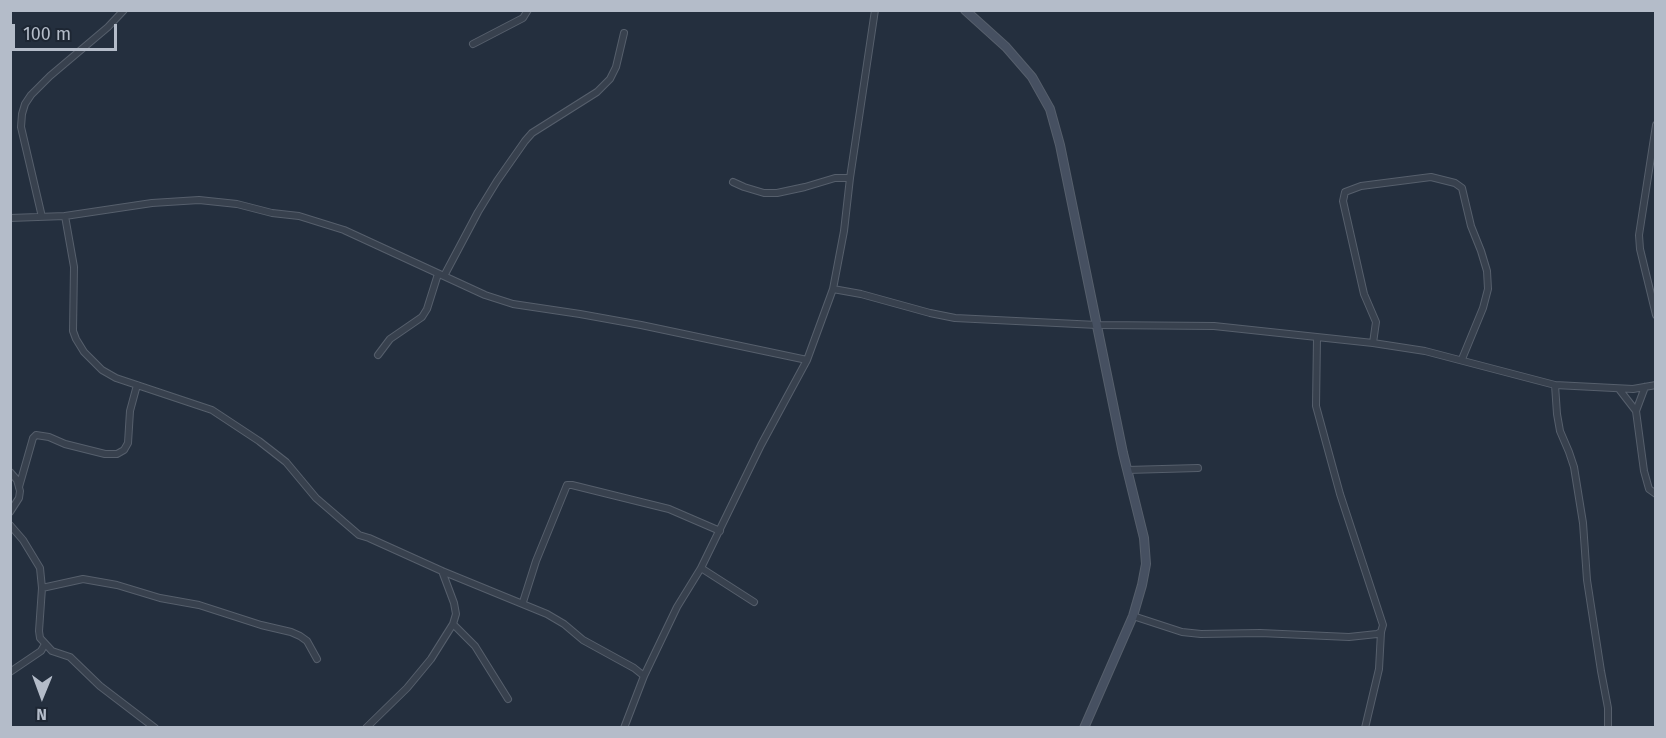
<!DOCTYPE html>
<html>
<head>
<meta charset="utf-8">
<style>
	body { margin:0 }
	#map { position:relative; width:1666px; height:738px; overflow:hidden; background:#242f3e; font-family:"Fira Sans",sans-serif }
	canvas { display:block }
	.frame { position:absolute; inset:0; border:12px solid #b4bcc9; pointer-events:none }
	.north { position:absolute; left:12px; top:666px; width:60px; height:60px; -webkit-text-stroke:4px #1d2633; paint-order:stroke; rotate:181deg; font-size:16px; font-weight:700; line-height:24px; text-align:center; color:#b4bcc9 }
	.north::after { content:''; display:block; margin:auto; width:21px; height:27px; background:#b4bcc9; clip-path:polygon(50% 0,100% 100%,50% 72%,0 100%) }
	.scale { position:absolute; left:12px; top:24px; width:105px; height:27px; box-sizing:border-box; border:3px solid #b4bcc9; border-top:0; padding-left:8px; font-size:18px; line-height:21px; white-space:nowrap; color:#b4bcc9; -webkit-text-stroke:4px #1d2633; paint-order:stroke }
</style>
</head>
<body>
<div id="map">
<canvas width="1666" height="738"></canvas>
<div class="frame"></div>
<div class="north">N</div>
<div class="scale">100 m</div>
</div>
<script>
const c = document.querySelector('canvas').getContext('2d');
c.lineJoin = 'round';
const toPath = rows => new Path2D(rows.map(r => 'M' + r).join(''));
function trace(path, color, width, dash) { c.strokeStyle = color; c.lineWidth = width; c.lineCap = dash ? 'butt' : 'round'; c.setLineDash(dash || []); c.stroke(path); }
const street = toPath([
	[473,44,523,18,528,10],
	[1656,125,1639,235,1640,249,1656,315],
	[733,182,744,187,764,193,777,193,805,187,835,178,850,178],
	[65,216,74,267,73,331,76,339,84,352,102,370,116,378,212,410,259,441,286,462,316,498,359,535,369,538,442,571,547,614,564,624,583,640,634,668,644,676],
	[42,217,21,127,22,114,25,104,31,95,50,76,108,27,124,10],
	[10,218,65,216,152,203,199,200,237,204,272,213,299,216,344,230,485,295,513,304,580,314,641,325,807,360],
	[444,276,478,212,497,181,525,141,532,133,597,92,610,79,616,67,624,33],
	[833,289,861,294,930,313,955,318,1097,325,1214,326,1373,343,1425,351,1555,385,1633,389,1656,385],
	[1317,338,1316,406,1340,494,1383,625,1381,632,1379,669,1365,728],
	[1373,343,1376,322,1364,294,1343,201,1345,192,1361,186,1431,177,1455,183,1462,188,1471,226,1481,251,1487,271,1488,289,1483,308,1462,359],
	[378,355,390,339,422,317,427,309,438,274],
	[1555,385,1557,414,1560,431,1569,452,1574,467,1583,523,1587,580,1601,671,1608,708,1608,728],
	[1645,387,1636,411,1644,471,1649,489,1656,494],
	[1619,389,1636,411],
	[1127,470,1198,468],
	[10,472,17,480,20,491,19,498,10,512],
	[19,487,33,438,36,435,49,437,65,444,105,454,117,454,124,450,128,443,130,411,137,385],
	[10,525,23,540,40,568,42,588,39,631,40,638,52,651,70,657,100,686,155,728],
	[701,568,754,602],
	[42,588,83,579,117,585,160,598,199,605,261,625,291,632,300,636,307,641,317,659],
	[523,602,536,561,567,485,572,485,669,509,720,531],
	[1133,616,1182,632,1201,634,1260,633,1349,637,1377,634,1381,632],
	[453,624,475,646,508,699],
	[10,672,41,651,45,644],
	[366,728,407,688,431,659,453,624,456,614,454,603,442,571],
	[624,728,644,676,677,607,701,568,761,445,807,360,833,289,844,231,850,178,875,10]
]);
const secondary = toPath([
	[965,10,1006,47,1032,77,1050,109,1060,145,1123,453,1144,538,1146,564,1142,585,1133,616,1084,728]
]);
trace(street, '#565f6c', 8);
trace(secondary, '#565f6c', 10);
trace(street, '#38414e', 6);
trace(secondary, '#465061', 8);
</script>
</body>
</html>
